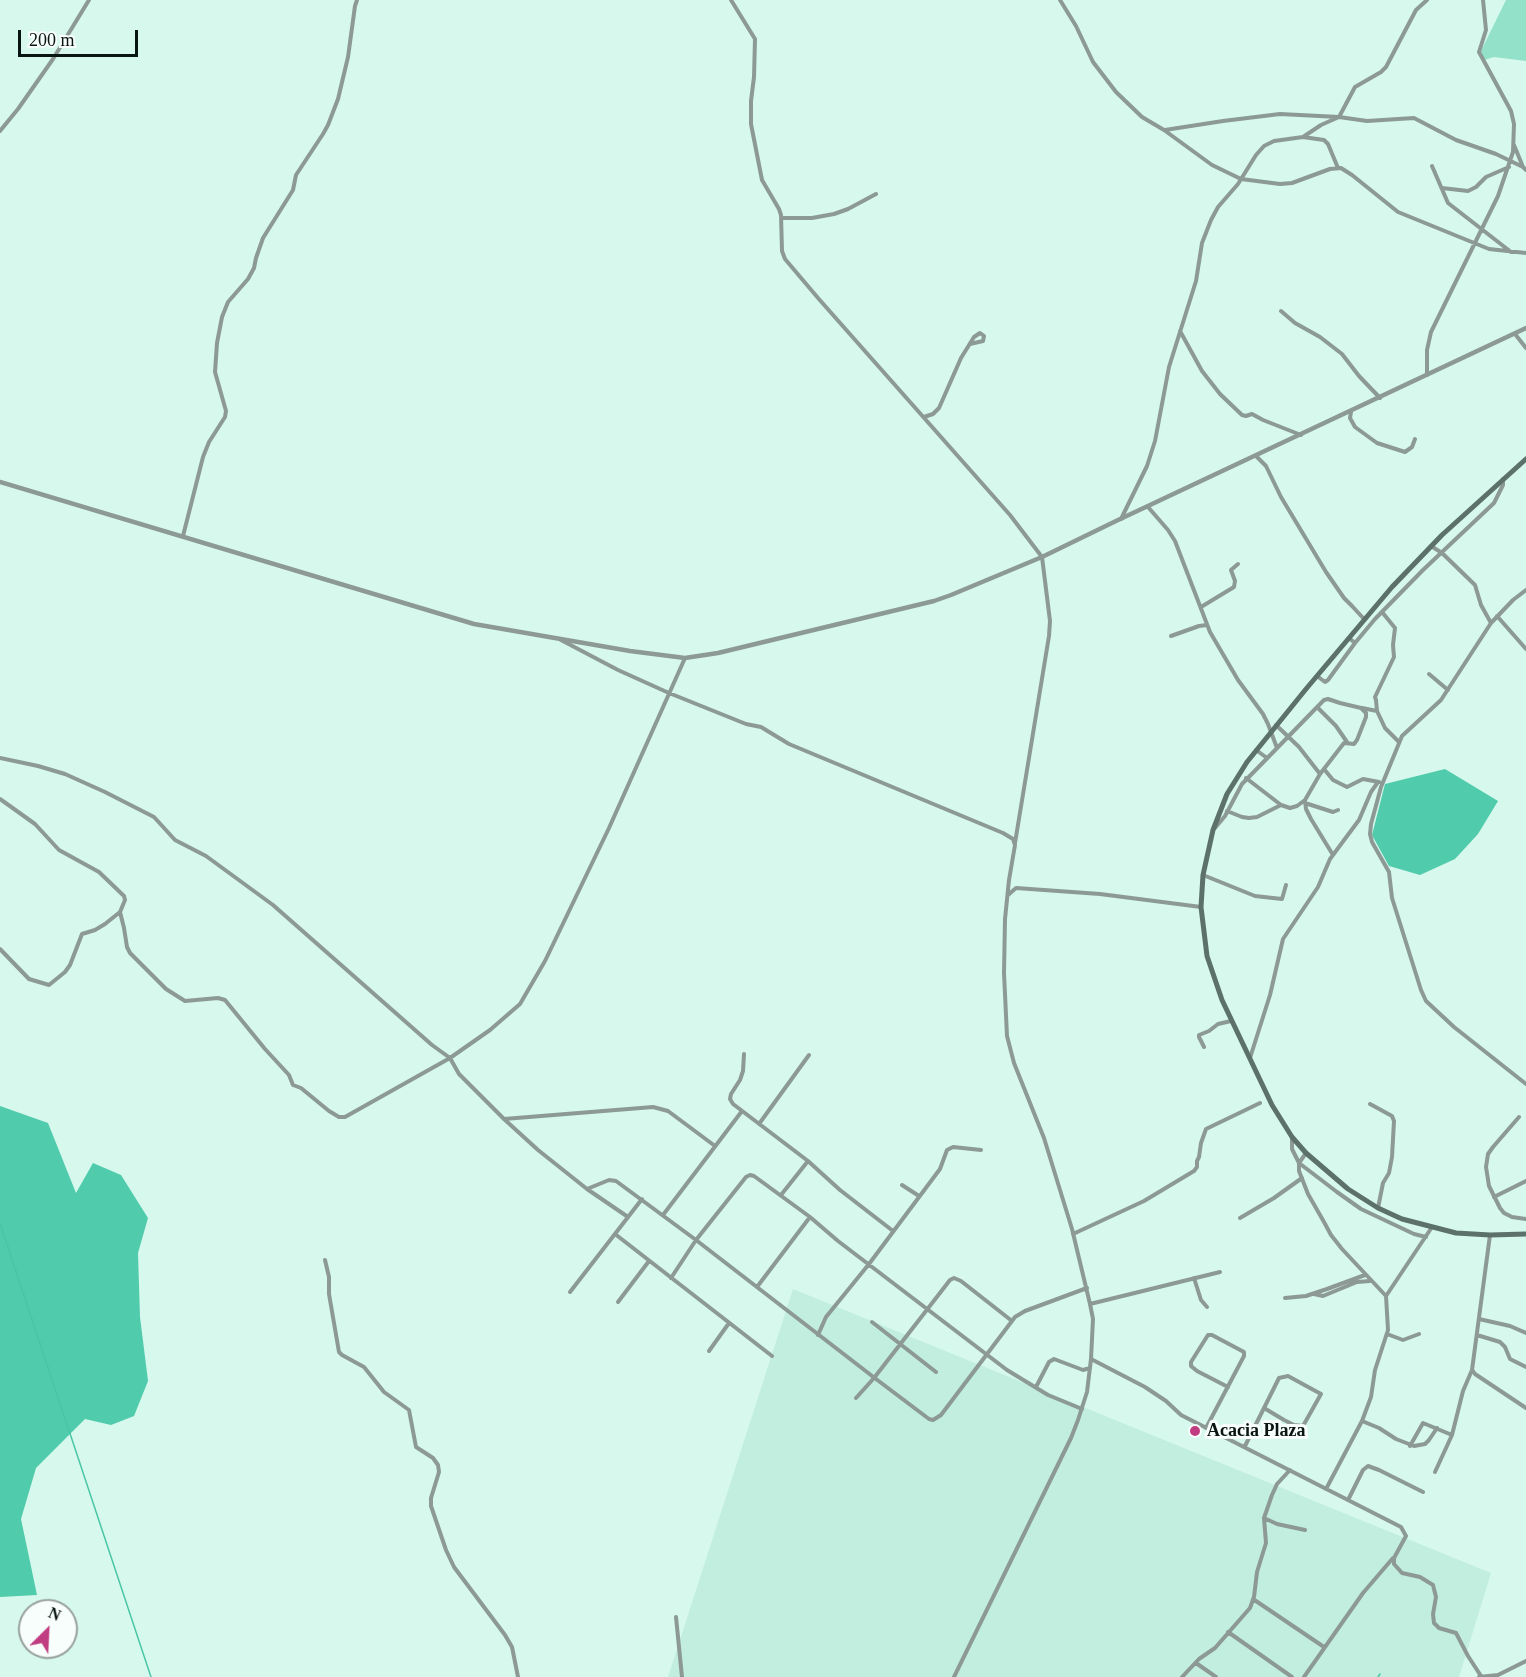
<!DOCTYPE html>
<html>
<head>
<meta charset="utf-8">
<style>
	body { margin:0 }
	#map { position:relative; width:1526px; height:1677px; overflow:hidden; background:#d6f8ed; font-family:Georgia,serif }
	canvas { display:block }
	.north { position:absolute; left:18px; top:1599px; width:60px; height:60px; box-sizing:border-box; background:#f8fefc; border:2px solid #98a19e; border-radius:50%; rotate:24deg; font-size:16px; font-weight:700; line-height:24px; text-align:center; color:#091512 }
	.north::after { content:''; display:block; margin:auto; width:21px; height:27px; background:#c13d81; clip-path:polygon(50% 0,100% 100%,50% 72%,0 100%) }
	.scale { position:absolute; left:18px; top:30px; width:120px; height:27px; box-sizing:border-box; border:3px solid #091512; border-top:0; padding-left:8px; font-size:18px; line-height:21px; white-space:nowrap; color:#091512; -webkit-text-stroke:4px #f8fefc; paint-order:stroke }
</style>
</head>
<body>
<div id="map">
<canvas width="1526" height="1677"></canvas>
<div class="north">N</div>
<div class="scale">200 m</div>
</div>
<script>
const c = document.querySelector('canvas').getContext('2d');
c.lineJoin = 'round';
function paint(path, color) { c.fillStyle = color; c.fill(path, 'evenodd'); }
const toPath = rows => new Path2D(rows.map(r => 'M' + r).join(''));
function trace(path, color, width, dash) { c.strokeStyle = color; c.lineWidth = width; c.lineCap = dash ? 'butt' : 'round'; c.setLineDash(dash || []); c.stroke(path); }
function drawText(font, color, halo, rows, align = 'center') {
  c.font = font + ' Georgia,serif'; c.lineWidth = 6; c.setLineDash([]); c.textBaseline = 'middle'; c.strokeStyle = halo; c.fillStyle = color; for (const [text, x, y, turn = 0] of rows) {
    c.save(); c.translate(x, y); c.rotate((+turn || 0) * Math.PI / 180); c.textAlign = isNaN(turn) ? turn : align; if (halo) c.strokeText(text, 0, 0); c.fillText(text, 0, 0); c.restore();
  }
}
paint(toPath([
	[793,1289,1491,1573,1459,1677,668,1677]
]), '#c2eedf');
paint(toPath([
	[1506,0,1526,0,1526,61,1494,57,1484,60,1481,51]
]), '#93e1c9');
paint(toPath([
	[1445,769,1498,801,1478,834,1455,859,1420,875,1389,866,1372,835,1385,784],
	[0,1106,48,1123,76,1193,93,1163,121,1175,148,1218,138,1253,140,1317,148,1381,134,1416,111,1425,85,1419,36,1468,21,1519,37,1595,0,1597]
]), '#50cbab');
trace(toPath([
	[0,1223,151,1677],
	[1378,1677,1380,1674]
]), '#4ac6a6', 1.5);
trace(toPath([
	[731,0,755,39,754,77,751,101,751,124,762,180,779,209,781,215,782,251,785,259,818,298,1010,515,1042,557,1050,621,1049,636,1015,843],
	[1060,0,1076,26,1093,62,1116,92,1142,117,1164,130,1212,165,1241,179,1280,184,1292,183,1330,169,1341,168,1352,175,1398,212,1489,249,1526,253],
	[1165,130,1223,121,1280,114,1339,117,1367,121,1414,118,1456,140,1496,154,1523,167],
	[0,131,18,109,53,59,89,0],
	[1303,137,1321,125,1339,117,1355,87,1381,72,1386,67,1416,10,1427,0],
	[1514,145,1523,167,1526,170],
	[1432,166,1448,203,1511,252],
	[1442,188,1468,191,1476,187,1486,177,1509,167],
	[782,218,812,218,834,214,848,209,876,194],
	[1281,311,1295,323,1320,337,1342,354,1359,376,1380,398],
	[1180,331,1202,371,1220,394,1242,415,1246,416,1252,414,1263,420,1301,435],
	[1515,334,1526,348],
	[1427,375,1427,350,1431,332,1498,196,1513,152,1514,124,1511,111,1479,52,1486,30,1483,0],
	[1351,412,1350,418,1355,427,1377,443,1405,452,1412,447,1415,439],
	[924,417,933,414,939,408,961,358,974,337,980,333,984,336,983,341,970,344],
	[1256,456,1266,466,1281,497,1326,572,1344,598,1352,606,1364,619],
	[1148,507,1168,530,1175,541,1210,632,1238,680,1263,714,1268,724,1277,748],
	[1121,519,1147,466,1155,441,1169,367,1196,281,1202,243,1211,220,1218,207,1238,184,1256,155,1264,146,1274,141,1303,137,1324,140,1328,144,1338,168],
	[183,536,203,457,209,442,225,417,226,411,215,372,217,343,222,317,228,302,248,279,254,268,256,258,263,238,293,190,296,175,323,134,328,125,338,99,348,57,355,6,357,0],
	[1431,546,1442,553,1475,585,1481,605,1491,623],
	[1526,590,1513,600,1491,623,1441,700,1402,736,1381,787,1371,824,1370,834,1372,842,1389,872,1392,898,1421,990,1426,1001,1454,1027,1526,1084],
	[1201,607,1234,587,1235,581,1231,570,1238,564],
	[1382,612,1395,628,1393,645,1394,657,1375,697,1376,700,1377,711,1385,728,1399,742],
	[1497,616,1526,649],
	[1171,636,1199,626,1207,625],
	[561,640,618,670,669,693,746,724,761,727,789,744,1003,833,1013,839,1015,845,1009,880,1005,919,1004,973,1007,1036,1014,1063,1044,1138,1072,1229,1090,1304,1093,1319,1091,1359,1087,1392,1078,1420,1071,1438,954,1677],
	[1355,643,1375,619,1423,570,1494,503,1503,485,1503,479],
	[1429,674,1448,690],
	[1317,676,1325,682,1328,680,1355,643,1349,638],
	[1318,708,1336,726,1347,742],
	[1362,708,1377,711],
	[1276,725,1299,747,1320,774],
	[1256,750,1267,758],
	[0,758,38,766,65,774,105,792,154,817,175,840,206,856,273,905,432,1045,450,1058,459,1074,504,1119,538,1150,587,1189,628,1217],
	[1324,769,1333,780,1347,787,1363,779,1379,782],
	[1246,778,1281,805,1290,808,1297,806,1305,800],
	[0,799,35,824,59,850,99,872,124,896,125,900,120,912,105,924,95,930,82,934,70,965,65,972,49,985,29,979,0,949],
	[1305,803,1333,812,1338,810],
	[1227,811,1242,817,1249,818,1257,817,1281,805],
	[1215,828,1225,816,1242,784,1324,700,1328,699,1340,703,1361,708,1366,713,1366,717,1357,740,1354,744,1344,743,1320,774,1305,800,1306,809,1311,819,1333,855],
	[1203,875,1255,896,1282,899,1286,885],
	[1008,895,1016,888,1100,894,1201,907],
	[120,912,124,928,127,947,130,953,166,989,185,1001,218,998,225,1000,265,1049,289,1075,293,1085,301,1088,329,1111,339,1117,345,1117,450,1058,490,1030,520,1004,545,961,609,828,685,658],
	[1204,1047,1199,1037,1199,1035,1209,1031,1218,1024,1231,1021],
	[744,1054,743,1071,740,1080,731,1094,730,1099,733,1104,808,1161,840,1190,893,1231],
	[1250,1058,1270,995,1283,939,1318,887,1330,859,1359,820,1371,792,1378,782],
	[1370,1104,1392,1116,1394,1121,1392,1157,1389,1173,1383,1183,1378,1208],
	[1519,1117,1493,1147,1488,1154,1486,1167,1489,1186,1500,1208,1504,1213,1512,1217,1526,1219],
	[504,1119,653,1107,668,1111,715,1146],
	[759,1124,809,1055],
	[1292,1137,1292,1149,1299,1163,1337,1192,1361,1209,1414,1234,1426,1237],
	[1306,1153,1299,1163,1299,1171,1308,1194,1324,1222,1331,1235,1342,1249,1386,1296],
	[902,1185,919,1196],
	[587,1189,609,1180,616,1181,696,1240,876,1379,929,1419,933,1420,941,1415,1015,1317,1025,1311,1087,1288],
	[781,1195,808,1161],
	[1494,1197,1526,1181],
	[663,1215,742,1111],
	[1240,1218,1274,1198,1302,1178],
	[615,1234,772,1356],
	[1073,1234,1144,1201,1194,1171,1197,1167,1197,1161,1199,1157,1201,1143,1206,1129,1260,1103],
	[325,1260,329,1277,329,1294,339,1352,342,1355,364,1367,384,1392,409,1410,416,1447,433,1458,438,1465,439,1472,431,1498,431,1506,446,1550,454,1567,505,1635,512,1647,518,1677],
	[671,1278,696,1240,746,1177,750,1175,754,1176,810,1217,838,1241,1007,1370,1048,1395,1082,1409],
	[1194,1278,1201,1300,1207,1307],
	[757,1287,810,1217],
	[570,1292,642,1199],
	[1314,1294,1323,1296,1357,1282,1370,1281],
	[1285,1298,1306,1296,1327,1289,1365,1275],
	[618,1302,649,1261],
	[1090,1304,1220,1272],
	[1479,1319,1510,1326,1526,1333],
	[872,1322,936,1372],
	[1387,1334,1403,1340,1419,1334],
	[818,1335,826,1317,869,1264,940,1169,947,1150,953,1147,981,1150],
	[1477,1335,1500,1342,1505,1347,1510,1359,1526,1367],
	[709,1351,729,1323],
	[1091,1359,1145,1387,1166,1401,1181,1415,1401,1527,1406,1536,1394,1558,1394,1564,1402,1573,1420,1577,1433,1585,1436,1597,1433,1614,1434,1623,1439,1628,1456,1633,1468,1656,1481,1676],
	[1473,1371,1475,1374,1526,1408],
	[1036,1387,1049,1362,1054,1359,1083,1370,1090,1368],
	[856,1398,874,1378,950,1280,954,1278,961,1281,1012,1321],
	[1362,1421,1379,1428,1396,1439,1414,1446,1425,1444,1429,1440,1437,1428],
	[1206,1428,1244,1356,1244,1352,1212,1335,1208,1335,1191,1362,1191,1366,1197,1371,1228,1387],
	[1245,1446,1279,1378,1288,1376,1321,1394,1303,1426,1294,1425,1284,1420,1264,1408],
	[1410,1446,1423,1423,1452,1435],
	[1435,1472,1452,1435,1463,1391,1472,1370,1490,1235],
	[1326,1489,1362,1421,1371,1397,1375,1370,1388,1330,1386,1296,1432,1227],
	[1348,1500,1363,1470,1368,1466,1379,1470,1423,1492],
	[1264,1518,1277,1524,1305,1530],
	[1253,1599,1324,1647],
	[676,1617,682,1677],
	[1228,1632,1292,1677],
	[1196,1663,1216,1677],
	[1182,1677,1199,1659,1215,1648,1250,1608,1254,1597,1257,1572,1266,1543,1264,1518,1272,1495,1277,1484,1290,1470],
	[1304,1677,1363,1593,1393,1558],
	[1479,1677,1498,1675,1526,1661]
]), '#8c9995', 4);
trace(toPath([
	[0,482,474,624,630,651,685,658,718,653,934,601,951,595,1042,557,1116,521,1526,328]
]), '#8c9995', 4.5);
trace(toPath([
	[1526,459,1442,535,1392,587,1306,689,1247,762,1227,794,1213,830,1203,875,1201,907,1207,956,1222,1000,1272,1105,1292,1137,1306,1153,1348,1189,1378,1208,1402,1219,1456,1233,1490,1235,1526,1234]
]), '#5c716a', 5);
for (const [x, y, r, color] of [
	[1195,1431,6,"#c13d81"]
]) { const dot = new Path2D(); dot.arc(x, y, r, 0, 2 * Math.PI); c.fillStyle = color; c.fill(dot); trace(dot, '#f8fefc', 2); }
drawText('bold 18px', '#091512', '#f8fefc', [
	["Acacia Plaza",1207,1431]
], 'left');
</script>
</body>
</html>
